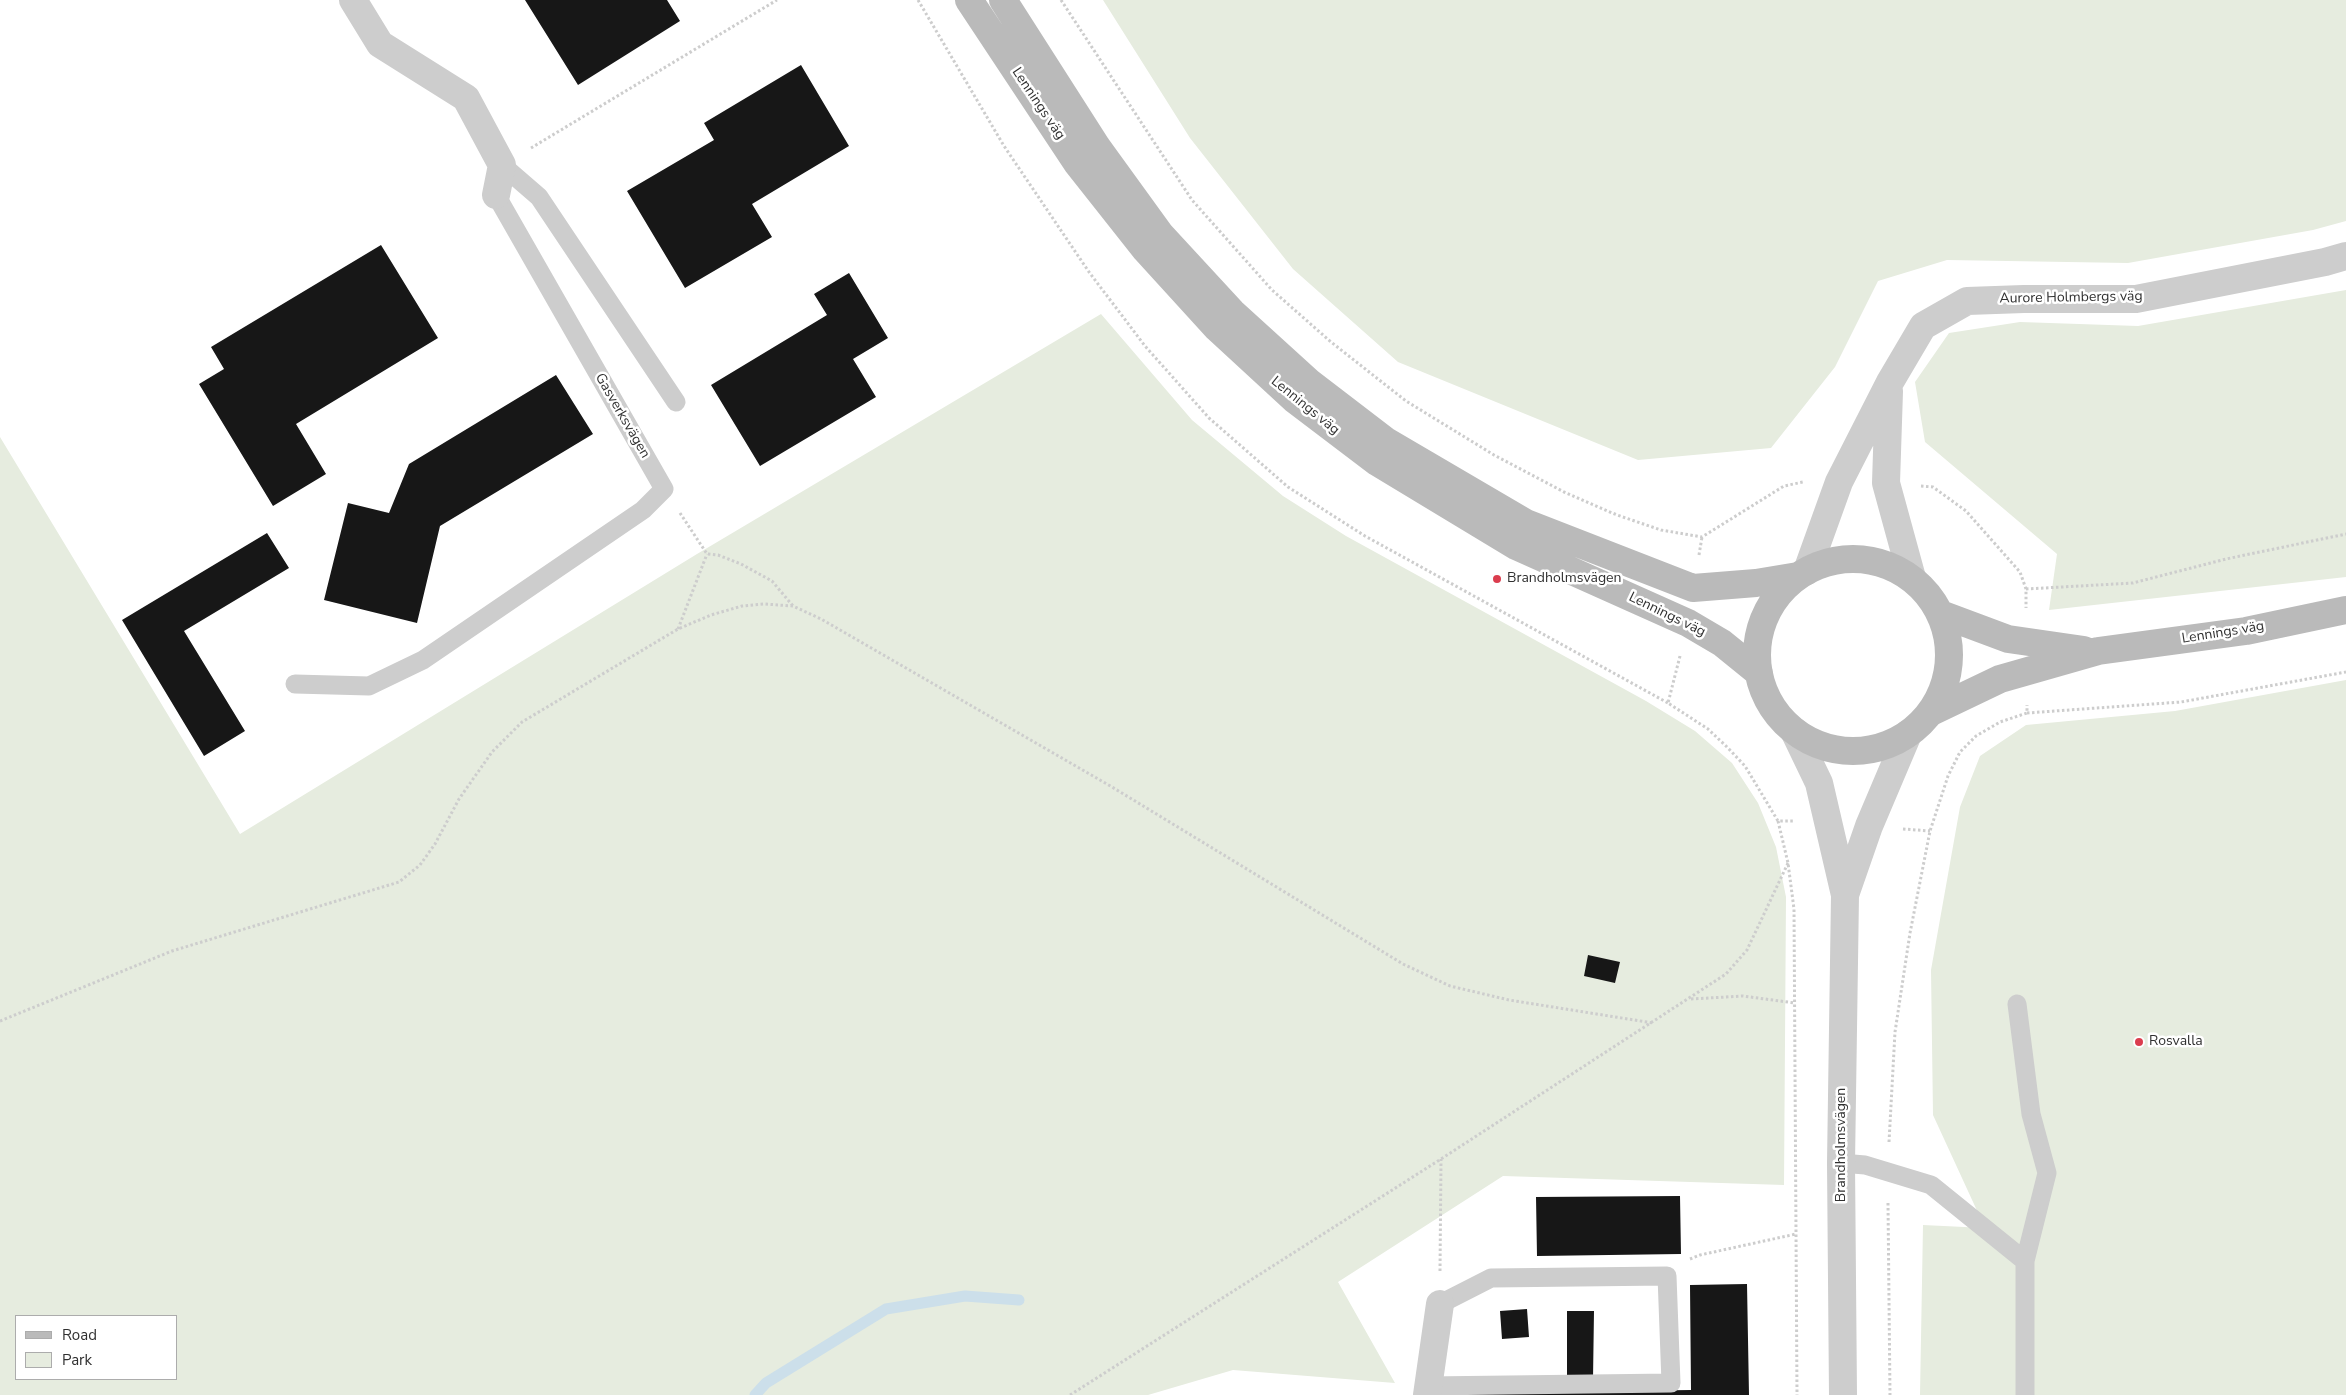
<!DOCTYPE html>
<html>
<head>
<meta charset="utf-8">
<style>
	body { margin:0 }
	#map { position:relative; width:2346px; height:1395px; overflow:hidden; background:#fff; font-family:"Nunito Sans",sans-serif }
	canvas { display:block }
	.legend { position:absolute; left:15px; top:1315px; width:162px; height:65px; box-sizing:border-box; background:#fff; border:1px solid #acacac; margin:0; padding:6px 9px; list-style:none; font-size:15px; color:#303030 }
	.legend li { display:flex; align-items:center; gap:10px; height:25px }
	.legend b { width:25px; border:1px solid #acacac }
</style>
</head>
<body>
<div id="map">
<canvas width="2346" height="1395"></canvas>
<ul class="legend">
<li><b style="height:6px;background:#bababa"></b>Road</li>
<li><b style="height:14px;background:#e6ecdf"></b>Park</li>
</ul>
</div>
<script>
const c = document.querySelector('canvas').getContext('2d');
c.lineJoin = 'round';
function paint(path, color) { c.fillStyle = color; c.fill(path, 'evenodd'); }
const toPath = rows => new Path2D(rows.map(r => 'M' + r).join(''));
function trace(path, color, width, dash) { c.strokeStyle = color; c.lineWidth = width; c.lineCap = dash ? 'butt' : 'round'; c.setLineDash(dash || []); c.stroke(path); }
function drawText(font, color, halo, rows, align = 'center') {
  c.font = font + ' "Nunito Sans",sans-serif'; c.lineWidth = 5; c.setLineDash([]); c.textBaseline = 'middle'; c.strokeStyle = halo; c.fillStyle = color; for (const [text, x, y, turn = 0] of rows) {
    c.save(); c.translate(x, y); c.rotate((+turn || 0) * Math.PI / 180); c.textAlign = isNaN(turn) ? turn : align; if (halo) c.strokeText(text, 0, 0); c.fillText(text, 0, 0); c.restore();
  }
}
paint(toPath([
	[1103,0,2346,0,2346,221,2313,230,2128,263,1947,260,1878,281,1835,367,1771,448,1638,460,1398,362,1293,269,1190,138],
	[2346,290,2346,577,2049,610,2057,554,1925,442,1915,382,1949,333,2020,322,2138,326],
	[1101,314,1192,420,1283,496,1346,536,1646,701,1695,731,1732,763,1758,803,1776,847,1786,897,1784,1185,1503,1176,1338,1282,1395,1383,1233,1370,1148,1395,0,1395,0,437,240,834,697,554],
	[16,1316,176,1316,176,1379,16,1379],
	[2346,680,2346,1395,1920,1395,1923,1225,1985,1228,1933,1115,1931,970,1960,807,1980,756,2026,725,2175,711]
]), '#e6ecdf');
trace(toPath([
	[755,1395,766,1383,886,1309,965,1296,1019,1300]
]), '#ccdfea', 11);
paint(toPath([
	[525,0,667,0,680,21,578,85],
	[801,65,849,146,752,204,772,237,685,288,627,191,714,140,704,123],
	[381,245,438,338,296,424,326,474,273,506,199,384,224,369,211,347],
	[849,273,888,338,853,359,876,397,760,466,711,385,827,315,814,294],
	[556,375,593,434,440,526,417,623,324,600,348,503,389,513,409,464],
	[267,533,289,568,184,631,245,731,204,756,122,620],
	[1588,955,1620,962,1615,983,1584,976],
	[1680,1196,1681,1254,1537,1256,1536,1197],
	[1747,1284,1749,1395,1468,1395,1468,1393,1691,1390,1690,1285],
	[1527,1309,1529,1337,1502,1339,1500,1311],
	[1567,1311,1594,1311,1593,1379,1567,1379]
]), '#171717');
trace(toPath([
	[918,0,1004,146,1089,272,1145,346,1209,418,1288,487,1365,536,1668,703],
	[1061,0,1192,200,1272,290,1331,342,1406,401,1494,455,1564,492,1617,515,1661,530,1702,537,1784,486,1803,482],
	[531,148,777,0],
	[1921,486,1933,487,1966,511,2020,572,2026,589,2026,608],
	[680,513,707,554,718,555,741,564,772,581,793,606],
	[1699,555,1702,537],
	[2026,589,2133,583,2226,559,2346,534],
	[678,629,707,554],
	[1680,656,1668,703,1708,729,1727,747,1745,766,1778,821,1795,821],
	[2027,713,2181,702,2346,672],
	[1778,821,1788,863,1794,909,1797,1395],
	[1903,829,1930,831],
	[1691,999,1743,996,1795,1003],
	[0,1021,172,951,399,882,420,865,435,844,459,799,492,752,522,722,678,629,711,615,742,606,764,604,793,606,821,619,1112,787,1403,964,1450,986,1509,1000,1653,1023],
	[1889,1142,1895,1032,1910,933,1930,831,1948,776,1960,752,1976,736,2000,722,2027,713,2027,705],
	[1888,1203,1890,1395],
	[1690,1259,1700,1255,1796,1234],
	[1440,1271,1441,1159],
	[1070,1395,1441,1159,1726,974,1747,950,1788,863]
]), '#cdcdcd', 3, [2.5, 2.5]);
trace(toPath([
	[502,165,539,197,676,402],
	[295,684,369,686,423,660,643,510,664,489,496,195],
	[2017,1004,2031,1114,2047,1173,2025,1261],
	[1841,1163,1865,1165,1931,1185,2025,1261,2025,1395],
	[1427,1386,1671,1383,1667,1276,1491,1278,1440,1304]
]), '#cdcdcd', 19);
trace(toPath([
	[353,0,380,44,466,98,502,165,496,195],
	[1889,391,1886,483,1912,578],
	[1807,571,1839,482,1890,382,1923,326,1967,301,2024,299,2136,299,2325,262,2346,256],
	[1794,731,1819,783,1845,895,1841,1163,1843,1395],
	[1845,895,1869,826,1908,734],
	[1427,1395,1440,1304]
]), '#cdcdcd', 28);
trace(toPath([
	[969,0,1077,163,1145,249,1217,328,1294,399,1377,462,1516,546,1688,623,1722,643,1759,673],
	[1003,0,1097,147,1160,234,1232,312,1309,382,1386,441,1526,523,1693,588,1756,583,1798,576],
	'1757 655a96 96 0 1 1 192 0a96 96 0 1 1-192 0Z',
	[1941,614,2008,639,2084,650],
	[1931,712,2000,679,2098,651,2246,631,2346,610]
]), '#bababa', 28);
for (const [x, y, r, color] of [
	[1497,579,5,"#db3d4e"],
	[2139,1042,5,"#db3d4e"]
]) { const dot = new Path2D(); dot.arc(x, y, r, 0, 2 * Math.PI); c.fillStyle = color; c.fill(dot); trace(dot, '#fff', 2); }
drawText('14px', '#303030', '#fff', [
	["Lennings väg",1038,104,56],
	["Aurore Holmbergs väg",2071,298,-1],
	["Lennings väg",1305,406,39],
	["Gasverksvägen",622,416,60],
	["Lennings väg",1667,615,26],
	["Lennings väg",2223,633,-9],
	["Brandholmsvägen",1842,1145,-90]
]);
drawText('14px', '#303030', '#fff', [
	["Brandholmsvägen",1507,579],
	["Rosvalla",2149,1042]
], 'left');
</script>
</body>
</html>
